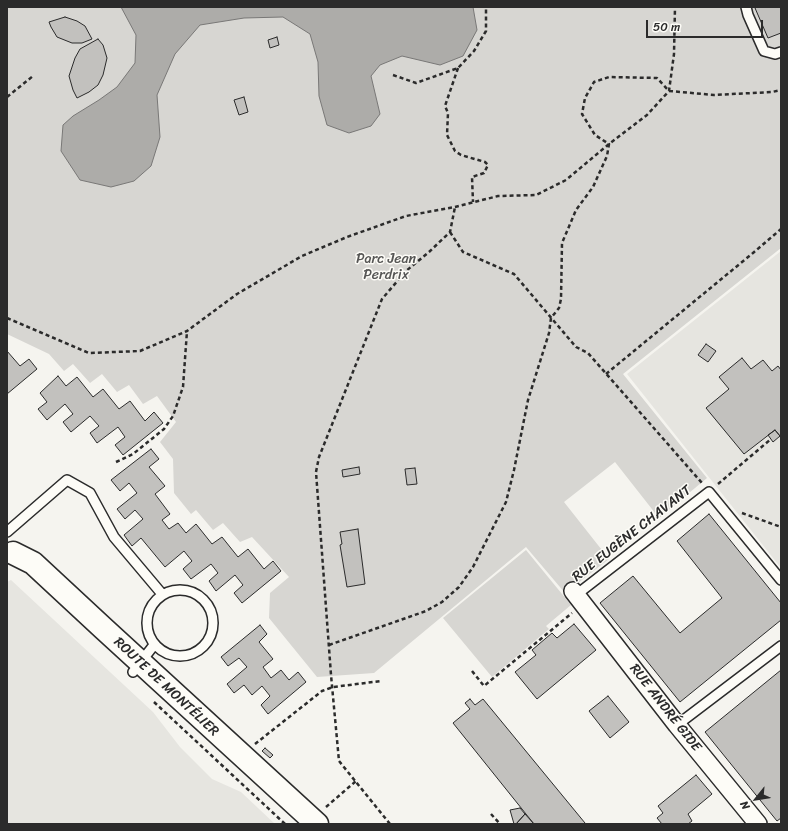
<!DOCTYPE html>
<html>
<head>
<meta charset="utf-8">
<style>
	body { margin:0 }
	#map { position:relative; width:788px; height:831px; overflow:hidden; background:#f5f4ef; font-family:Sriracha,sans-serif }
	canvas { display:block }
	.frame { position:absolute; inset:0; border:8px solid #2b2b2b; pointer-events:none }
	.north { position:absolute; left:736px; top:779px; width:40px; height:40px; -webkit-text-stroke:3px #fdfcf7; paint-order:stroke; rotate:240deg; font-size:11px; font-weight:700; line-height:16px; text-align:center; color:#2b2b2b }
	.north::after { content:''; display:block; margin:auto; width:14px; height:18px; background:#2b2b2b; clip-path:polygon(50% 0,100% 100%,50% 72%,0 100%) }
	.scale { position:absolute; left:646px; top:20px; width:117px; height:18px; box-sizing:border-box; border:2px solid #2b2b2b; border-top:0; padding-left:5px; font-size:12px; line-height:14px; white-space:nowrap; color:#2b2b2b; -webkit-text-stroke:3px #fdfcf7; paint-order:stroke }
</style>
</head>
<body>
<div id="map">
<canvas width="788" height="831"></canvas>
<div class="frame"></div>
<div class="north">N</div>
<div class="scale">50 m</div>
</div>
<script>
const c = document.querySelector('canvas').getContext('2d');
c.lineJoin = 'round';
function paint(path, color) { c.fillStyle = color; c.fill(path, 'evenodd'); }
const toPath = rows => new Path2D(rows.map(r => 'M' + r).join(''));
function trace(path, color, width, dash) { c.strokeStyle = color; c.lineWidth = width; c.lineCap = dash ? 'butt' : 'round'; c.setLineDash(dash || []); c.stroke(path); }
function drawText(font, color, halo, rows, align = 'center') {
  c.font = font + ' Sriracha,sans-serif'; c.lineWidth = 3; c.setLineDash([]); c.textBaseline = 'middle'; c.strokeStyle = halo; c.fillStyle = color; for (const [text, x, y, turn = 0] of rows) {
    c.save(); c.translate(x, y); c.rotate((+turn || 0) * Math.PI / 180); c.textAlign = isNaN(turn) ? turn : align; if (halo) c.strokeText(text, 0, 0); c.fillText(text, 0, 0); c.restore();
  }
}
paint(toPath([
	[781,251,781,568,627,374],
	[11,580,153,712,180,747,212,779,241,792,275,824,7,824,7,582]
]), '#e6e5e0');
paint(toPath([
	[7,7,781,7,781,248,623,374,707,478,659,518,615,462,564,502,609,559,565,593,526,547,374,673,317,677,269,618,270,593,289,577,252,537,240,542,223,523,213,530,196,510,191,514,174,493,173,459,160,442,176,422,157,396,143,404,129,385,117,392,102,374,90,383,73,364,64,371,49,354,7,334],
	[526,550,571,605,546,626,549,629,492,677,443,618]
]), '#d7d6d2');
const water = toPath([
	[121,7,473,7,477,30,463,56,440,65,402,56,380,65,371,76,380,114,371,126,349,133,327,125,319,96,318,62,310,34,283,17,244,18,200,25,175,54,157,95,160,137,151,166,134,181,111,187,80,180,61,151,63,125,73,116,99,100,117,87,135,63,136,35,121,7]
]);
paint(water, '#adaca9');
trace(water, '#797877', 1);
const building = toPath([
	[758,7,781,7,781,33,768,38,755,8,758,7],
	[65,17,77,21,85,26,92,39,82,43,72,43,57,37,51,27,49,22,65,17],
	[277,37,279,45,270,48,268,40,277,37],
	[98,39,103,45,107,58,103,75,98,85,89,92,77,98,73,90,69,76,75,58,80,49,98,39],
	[244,97,248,112,239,115,234,100,244,97],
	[706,344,716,351,708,362,698,355,706,344],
	[7,351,20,366,29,359,37,369,7,394,7,351],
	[742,358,751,369,763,360,772,371,778,366,781,370,781,440,780,436,775,430,744,454,706,408,729,389,719,377,742,358],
	[58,376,66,386,77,377,93,397,103,389,119,409,130,401,145,421,154,412,163,423,123,455,115,445,125,437,118,427,97,443,90,433,99,426,90,416,71,432,63,422,73,414,65,404,47,420,38,409,47,402,40,393,58,376],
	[775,430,780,436,773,442,768,435,775,430],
	[151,449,159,459,149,467,165,486,155,494,170,514,162,520,169,529,178,523,186,533,196,524,212,544,222,537,238,557,248,549,264,569,273,561,281,571,242,603,234,593,243,585,235,575,216,591,209,581,218,573,211,564,191,579,183,569,192,561,184,551,165,567,141,538,132,546,124,535,143,519,135,510,125,519,117,509,137,493,129,483,120,491,111,480,151,449],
	[359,467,360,474,343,477,342,470,359,467],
	[415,468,417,484,407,485,405,469,415,468],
	[709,514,781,603,781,620,680,702,600,603,633,576,680,633,722,598,677,541,709,514],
	[358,529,365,584,347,587,340,545,342,544,340,532,358,529],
	[574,624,596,650,537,699,515,672,536,655,532,650,552,633,557,638,574,624],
	[260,625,267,634,259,642,273,659,263,667,271,678,281,670,289,680,298,672,306,682,268,714,261,705,270,696,262,686,252,695,244,685,234,693,227,684,247,667,239,658,228,666,221,657,260,625],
	[781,670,781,818,777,821,705,732,781,670],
	[608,696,629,722,610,738,589,711,608,696],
	[470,699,475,705,483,699,585,823,583,824,534,824,453,723,470,709,465,703,470,699],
	[265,748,273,755,270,758,262,751,265,748],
	[696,775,712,794,688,814,692,821,688,824,662,824,657,818,663,813,658,806,696,775],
	[520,808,525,814,516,824,514,824,510,810,520,808],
	[525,814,534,824,516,824,525,814]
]);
paint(building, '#c2c1be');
trace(building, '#2b2b2b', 1);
const lane = toPath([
	[746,7,748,15,764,51,775,54,781,52],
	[7,532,67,480,90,493,114,537,162,594],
	'147 623a33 33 0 1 1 66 0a33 33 0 1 1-66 0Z',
	[576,595,709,492,781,580],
	[133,672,154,645],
	[677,725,781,646]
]);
const street = toPath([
	[573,591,677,725,758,824]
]);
const secondary = toPath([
	[13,553,33,563,103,628,317,824]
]);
trace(lane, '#2b2b2b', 12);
trace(street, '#2b2b2b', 20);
trace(secondary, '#2b2b2b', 25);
trace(toPath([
	[458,68,445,106,448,113,447,135,455,151,461,155,485,162,488,165,484,173,472,177,473,202],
	[393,75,416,83,458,68,474,51,486,31,486,7],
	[7,97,33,76],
	[450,232,463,252,514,274,576,347,588,353,702,483],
	[7,318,89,353,140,351,187,331,237,294,302,256,347,237,406,216,455,207,498,196,536,195,566,180,609,144,647,115,669,91,674,54,675,7],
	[606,374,753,253,781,229],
	[116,462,133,454,164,429,173,416,183,387,187,331],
	[718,484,771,439],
	[742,513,781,527],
	[329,645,426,611,442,602,459,587,473,567,506,502,514,470,528,400,549,333,551,318,559,308,561,299,562,243,576,210,593,187,607,156,609,144,595,135,582,114,585,98,594,82,609,77,657,78,669,91,714,95,772,92,781,90],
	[472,671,484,686,572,613],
	[154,702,285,824],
	[255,744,322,691,333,687,381,681],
	[326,807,356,781],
	[491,814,500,824],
	[390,824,339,761,331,675,316,472,319,457,382,299,406,271,429,252,450,232,455,207]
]), '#2b2b2b', 2.5, [4, 3]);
trace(lane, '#fdfcf7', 9);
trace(street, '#fdfcf7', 17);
trace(secondary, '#fdfcf7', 22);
drawText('14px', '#565655', '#fdfcf7', [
	["Parc Jean",386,259],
	["Perdrix",386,275]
]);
drawText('14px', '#2b2b2b', '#fdfcf7', [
	["RUE EUGÈNE CHAVANT",632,534,-38],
	["ROUTE DE MONTÉLIER",166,687,43],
	["RUE ANDRÉ GIDE",665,708,52]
]);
</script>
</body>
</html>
